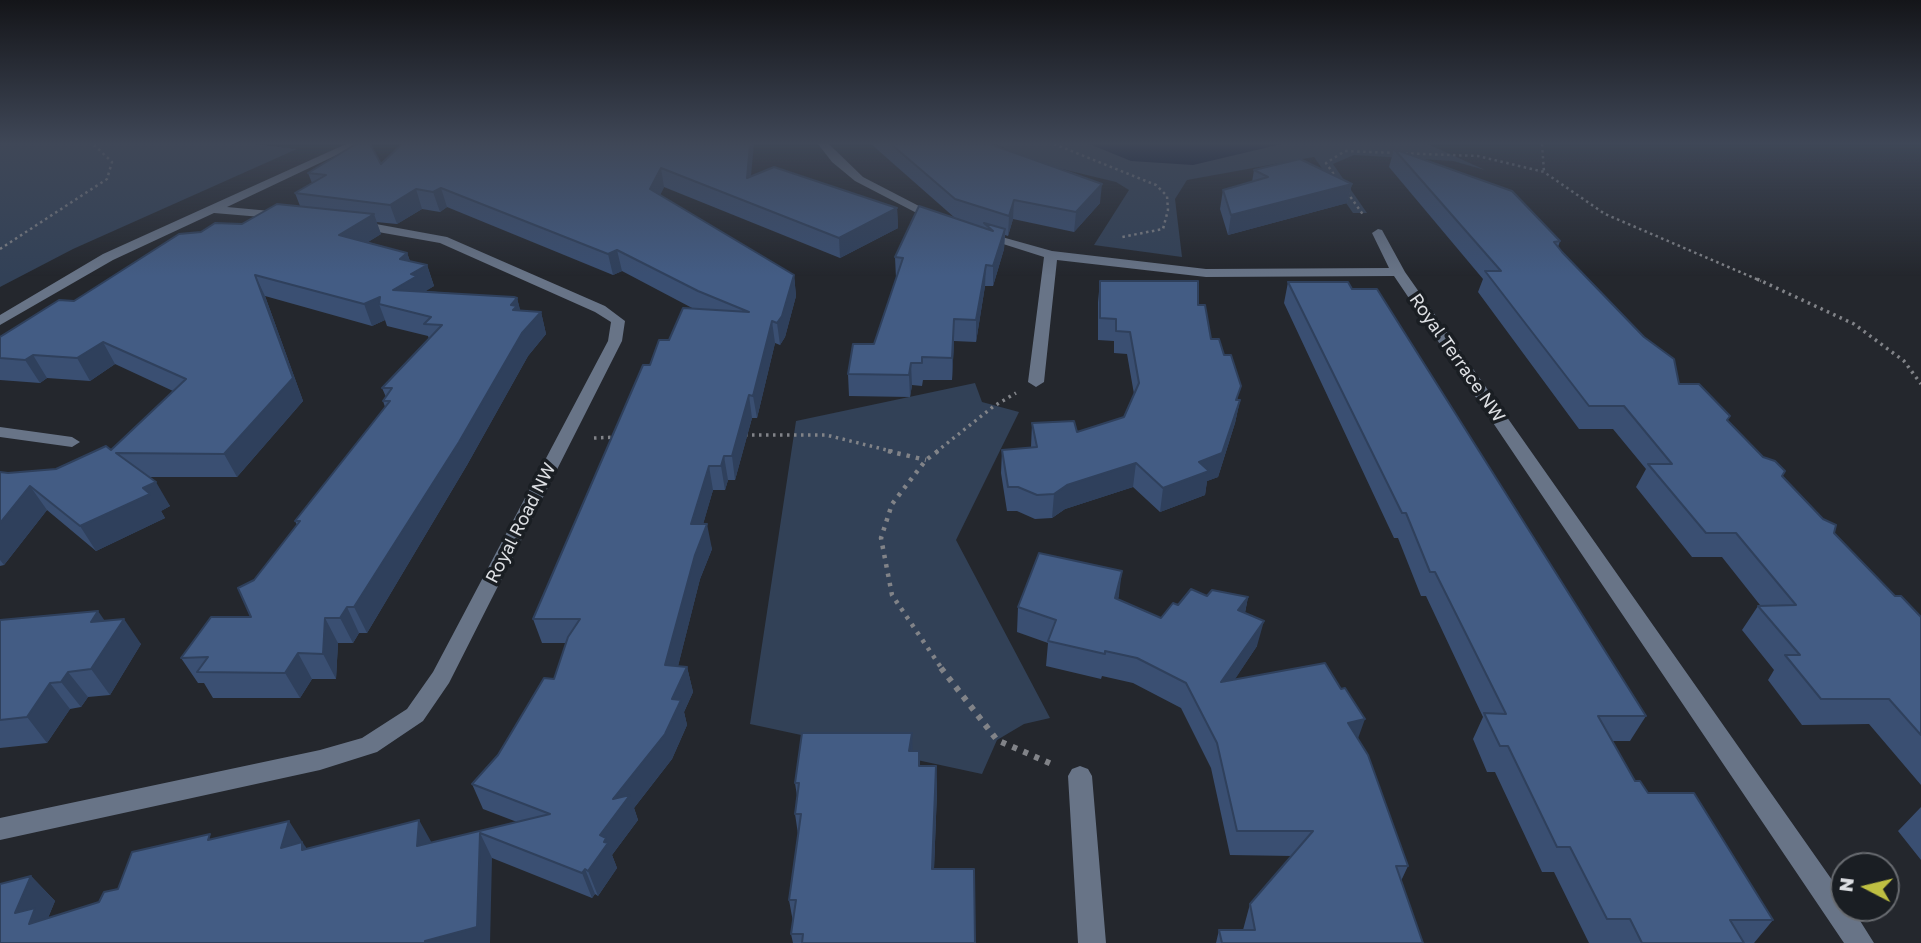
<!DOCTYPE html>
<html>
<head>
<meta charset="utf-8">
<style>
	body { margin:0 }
	#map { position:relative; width:1921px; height:943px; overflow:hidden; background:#24272d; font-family:"Golos Text",sans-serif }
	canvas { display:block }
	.north { position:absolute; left:1830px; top:852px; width:70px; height:70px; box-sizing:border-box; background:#1a1e23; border:2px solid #686b70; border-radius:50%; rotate:277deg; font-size:19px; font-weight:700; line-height:28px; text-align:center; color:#dddfe3 }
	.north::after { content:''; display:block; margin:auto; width:24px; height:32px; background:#bebf42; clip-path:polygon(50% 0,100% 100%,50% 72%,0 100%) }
</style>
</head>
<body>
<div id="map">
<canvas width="1921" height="943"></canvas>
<div class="north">N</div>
</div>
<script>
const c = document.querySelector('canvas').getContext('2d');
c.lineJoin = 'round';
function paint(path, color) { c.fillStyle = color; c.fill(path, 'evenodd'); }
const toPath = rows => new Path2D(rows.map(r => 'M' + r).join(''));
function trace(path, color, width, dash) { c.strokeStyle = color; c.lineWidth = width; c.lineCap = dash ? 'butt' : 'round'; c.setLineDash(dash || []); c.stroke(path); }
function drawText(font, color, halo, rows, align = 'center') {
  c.font = font + ' "Golos Text",sans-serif'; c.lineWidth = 7; c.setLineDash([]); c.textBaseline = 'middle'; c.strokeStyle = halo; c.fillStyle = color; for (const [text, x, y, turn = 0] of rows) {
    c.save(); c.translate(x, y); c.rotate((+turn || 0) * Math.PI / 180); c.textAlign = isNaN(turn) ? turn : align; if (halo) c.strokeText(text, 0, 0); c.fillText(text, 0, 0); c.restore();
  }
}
paint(toPath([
	[0,144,256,144,297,149,73,249,0,287],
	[995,144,1428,144,1485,170,1453,161,1354,155,1333,164,1367,213,1353,213,1314,157,1187,180,1175,199,1182,257,1094,245,1129,190,1116,182,1041,164],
	[975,383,982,402,1019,412,956,540,1050,718,1024,724,997,740,982,774,750,724,796,421]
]), '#324157');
paint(toPath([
	[1089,144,1282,144,1193,165,1131,161]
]), '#000b2c');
trace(toPath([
	[1054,144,1156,185,1167,196,1168,210,1163,229,1122,237],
	[1542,144,1544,172],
	[1337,179,1326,163,1345,151,1478,156,1544,172,1605,214,1761,281],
	[1347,192,1364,216],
	[0,249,107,179,112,162,93,144]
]), '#818388', 2.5, [2.5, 3.5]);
trace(toPath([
	[1757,279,1854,324,1904,361,1921,384],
	[745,435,826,435,895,452],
	[594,438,617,437],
	[936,452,994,406,1016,393]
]), '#818388', 3.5, [2.5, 4.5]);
trace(toPath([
	[888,451,926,460],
	[938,451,926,460,892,504,881,538,892,595,942,669]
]), '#818388', 4.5, [3.5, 6]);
trace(toPath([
	[941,668,997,740,1054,765]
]), '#818388', 6, [5, 7]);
paint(toPath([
	[346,144,360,144,227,207,281,212,285,213,285,219,214,213,113,260,0,325,0,315,103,254,346,144],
	[818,144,829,144,863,177,944,219,934,222,855,181,832,162,818,144],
	[354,220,447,237,605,306,625,321,622,341,449,683,423,721,377,752,320,770,0,840,0,818,320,750,362,738,407,709,433,672,608,341,611,322,595,312,440,243,350,227,350,221,354,220],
	[1378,229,1382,230,1405,272,1844,897,1844,908,1852,908,1874,943,1844,943,1394,276,1206,277,1057,260,1044,382,1036,387,1028,382,1044,257,978,236,984,232,1052,251,1206,269,1389,268,1372,233,1378,229],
	[0,427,72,437,80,442,72,447,0,437,0,427],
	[1080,766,1088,769,1092,776,1106,943,1078,943,1068,776,1072,769,1080,766]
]), '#687487');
paint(toPath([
	[402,144,751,176,897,208,898,228,840,258,664,187,660,195,794,275,796,296,785,337,780,345,775,343,757,418,752,418,735,480,728,480,725,490,713,490,703,524,712,549,700,579,678,666,687,667,693,692,684,712,687,725,672,759,634,808,638,820,612,855,617,868,598,896,595,894,592,898,492,858,0,943,31,876,55,901,48,918,99,902,118,889,214,839,305,846,306,849,431,843,517,822,483,809,472,784,498,755,554,679,566,643,542,643,533,619,650,365,694,309,622,271,613,275,447,207,440,212,422,209,397,224,376,222,381,234,368,242,407,253,410,261,427,265,434,286,425,291,517,298,520,311,541,312,546,334,528,356,467,465,367,633,359,633,353,643,338,643,336,679,312,679,300,698,213,698,204,683,198,683,181,658,251,617,254,580,297,525,295,521,385,407,383,401,386,397,382,388,429,339,428,336,387,326,385,320,372,326,265,296,303,401,237,477,149,477,170,506,161,511,165,518,96,551,47,510,4,565,0,566,0,472,8,473,56,469,111,450,173,391,115,364,90,381,47,378,40,383,0,380,0,337,74,301,201,232,242,224,300,206,295,193,312,183,308,173,381,164],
	[871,144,990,144,1100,203,1074,232,1013,219,1008,236,1005,235,1004,249,993,286,985,286,976,342,954,341,952,380,923,380,922,386,912,385,910,397,849,396,848,374,874,344,896,278,895,257,955,218],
	[1394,149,1560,241,1558,247,1679,384,1730,416,1727,421,1782,476,1834,533,1895,596,1921,617,1921,785,1869,724,1802,725,1768,680,1774,670,1742,630,1758,606,1760,605,1722,557,1692,557,1636,487,1646,469,1613,429,1579,429,1478,292,1483,279,1389,167],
	[1254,170,1352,184,1347,203,1228,235,1220,209,1223,190,1252,182],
	[1100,281,1198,305,1211,339,1238,400,1240,400,1235,423,1218,477,1207,481,1205,495,1160,512,1133,487,1065,509,1052,518,1035,519,1017,511,1007,511,1001,473,1002,450,1031,447,1032,423,1077,432,1124,417,1134,394,1127,354,1114,353,1114,341,1098,340,1098,302],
	[1288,282,1352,289,1646,716,1630,741,1612,741,1635,781,1773,920,1754,943,1589,943,1554,872,1542,872,1495,772,1487,772,1473,739,1483,717,1426,596,1421,596,1398,538,1394,538,1284,303],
	[1119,595,1118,599,1161,618,1178,605,1207,596,1248,597,1245,613,1257,646,1234,680,1358,739,1408,866,1401,881,1423,943,1216,943,1219,930,1243,930,1250,904,1292,856,1230,855,1211,768,1181,708,1133,683,1102,676,1101,679,1046,666,1048,643,1017,632,1018,607],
	[0,620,105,620,141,644,110,695,88,697,81,707,70,709,47,743,0,748],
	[913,751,919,766,936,766,937,791,934,869,975,943,793,943,791,934,793,922,789,900,798,834,795,814,797,796,795,783],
	[1921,807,1921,860,1898,831]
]), '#3a4f72');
paint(toPath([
	[750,144,754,144,749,197,747,178],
	[661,168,664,187,654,208,650,189],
	[1102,184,1100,203,1074,232,1076,212],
	[1352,184,1347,203,1228,235,1231,215],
	[441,188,447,207,440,212,433,192],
	[416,189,422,209,397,224,390,205],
	[1014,200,1013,219,1008,236,1009,216],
	[897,208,898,228,840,258,839,238],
	[374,214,381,234,347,255,339,235],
	[1005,229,1004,249,993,286,993,266],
	[617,250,622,271,613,275,608,254],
	[407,253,414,272,427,265,434,286,423,293,393,290,400,259],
	[986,265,985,286,976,342,976,320],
	[255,275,265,296,303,401,237,477,224,454],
	[794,275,796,296,785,337,780,345,777,323],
	[380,297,379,304,385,320,372,326,364,304],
	[517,298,523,320,511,305],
	[541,312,546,334,528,356,467,465,367,633,354,607,522,333],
	[954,319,954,341,952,380,952,358],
	[772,321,775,343,757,418,753,396],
	[103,342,115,364,90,381,77,358],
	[33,355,47,378,40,383,25,360],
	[911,363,912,385,910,397,909,375],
	[749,395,752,418,735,480,732,456],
	[1240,400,1235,423,1218,477,1207,481,1205,495,1160,512,1163,488,1199,462],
	[724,456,728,480,725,490,721,466],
	[1136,463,1133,487,1065,509,1052,518,1054,494,1067,485],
	[709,466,713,490,696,549,691,524],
	[156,482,170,506,161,511,165,518,96,551,80,526,143,488],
	[30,486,47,510,4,565,0,560,0,523],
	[707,524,712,549,700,579,672,690,665,665,695,555],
	[1122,571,1119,595,1112,622,1115,598],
	[1248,597,1243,622,1238,610],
	[347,607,359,633,353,643,340,618],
	[98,611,114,634,124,619,141,644,110,695,91,669,91,622],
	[325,618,338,643,336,679,323,654],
	[1264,621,1257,646,1216,708,1221,682],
	[298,653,312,679,300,698,285,673],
	[687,667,693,692,684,712,687,725,672,759,634,808,638,820,612,855,617,868,598,896,588,871,613,799,672,699],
	[68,672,88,697,81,707,61,682],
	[50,683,70,709,47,743,27,717],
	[1365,719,1356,744,1348,723],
	[912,733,913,758,909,751],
	[936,766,937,791,933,894,932,869],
	[419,820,433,845,417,846],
	[289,821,305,846,318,867,281,848],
	[480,833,492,858,490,943,425,943,425,941],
	[585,869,595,894,592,898,582,873],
	[31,876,55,901,47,920,56,943,15,913]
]), '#2f405c');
const building = toPath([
	[356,144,370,144,381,164,402,144,750,144,747,178,774,167,897,208,839,238,661,168,650,189,794,275,782,316,777,323,772,321,753,396,749,395,732,456,724,456,721,466,709,466,691,524,707,524,695,555,665,665,687,667,672,699,681,700,665,734,613,799,630,795,600,835,606,838,604,842,608,843,588,871,585,869,582,873,480,833,477,927,425,941,425,943,0,943,0,884,31,876,15,913,35,908,29,924,99,902,104,892,118,889,132,852,210,834,208,840,289,821,281,848,302,842,302,850,419,820,417,846,550,814,472,784,498,755,544,678,554,679,568,637,580,619,533,619,643,365,650,365,659,340,669,340,683,308,749,312,698,291,617,250,608,254,441,188,433,192,416,189,390,205,295,193,326,175,308,173,356,144],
	[891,144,990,144,1102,184,1076,212,1014,200,1009,216,955,199,891,144],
	[1394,149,1512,191,1560,241,1554,242,1562,252,1644,337,1674,359,1679,384,1699,384,1730,416,1727,420,1763,457,1775,461,1785,471,1782,476,1823,519,1836,525,1834,533,1895,596,1901,596,1921,617,1921,735,1889,699,1821,699,1785,655,1800,655,1758,606,1796,605,1736,533,1706,533,1648,464,1672,464,1624,406,1589,406,1485,271,1501,271,1394,149],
	[1300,159,1352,184,1231,215,1223,190,1268,177,1254,170,1300,159],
	[277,204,374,214,339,235,407,253,400,259,427,265,411,274,417,276,393,290,514,297,517,298,511,305,517,306,513,310,541,312,522,333,459,442,354,607,347,607,340,618,325,618,323,654,298,653,285,673,197,672,208,657,181,658,211,617,251,617,238,588,254,580,300,521,295,521,390,401,383,401,392,388,382,388,442,325,424,324,431,317,379,304,380,297,364,304,255,275,293,378,224,454,116,453,156,482,143,488,150,494,80,526,30,486,0,523,0,472,8,473,56,469,106,446,111,450,186,379,103,342,77,358,33,355,25,360,0,358,0,337,59,300,74,301,179,234,201,232,215,223,242,224,277,204],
	[919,206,993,231,984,223,1005,229,993,266,986,265,976,320,954,319,952,358,922,357,922,363,911,363,909,375,848,374,853,344,874,344,903,258,895,257,919,206],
	[1100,281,1198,281,1198,305,1205,305,1211,339,1219,339,1224,355,1231,355,1241,386,1236,400,1240,400,1222,453,1199,462,1209,471,1163,488,1136,463,1067,485,1054,494,1037,495,1018,487,1008,487,1002,450,1037,447,1032,423,1074,421,1077,432,1124,417,1139,383,1130,332,1116,331,1116,319,1100,318,1100,281],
	[1288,282,1348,282,1352,289,1377,289,1646,716,1598,716,1635,781,1640,781,1648,793,1694,793,1773,920,1730,920,1744,943,1642,943,1630,919,1607,919,1570,847,1557,847,1508,746,1500,746,1484,713,1506,714,1435,572,1430,572,1406,513,1402,513,1288,282],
	[1039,553,1122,571,1115,598,1161,618,1173,603,1178,605,1191,589,1207,596,1212,590,1248,597,1238,610,1264,621,1221,682,1325,663,1341,689,1345,688,1365,719,1348,723,1368,755,1408,866,1396,866,1423,943,1222,943,1219,930,1255,930,1250,904,1313,831,1237,831,1217,743,1186,683,1137,658,1105,651,1105,654,1048,641,1056,620,1018,607,1039,553],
	[98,611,91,622,124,619,91,669,68,672,61,682,50,683,27,717,0,720,0,620,98,611],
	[802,733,912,733,909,751,919,751,919,766,936,766,932,869,974,869,975,943,802,943,803,934,791,934,796,900,789,900,801,814,795,814,799,783,795,783,802,733]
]);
paint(building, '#435c84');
trace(building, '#2f405c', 2);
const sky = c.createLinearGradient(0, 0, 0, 276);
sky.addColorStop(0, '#141519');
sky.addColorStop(0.52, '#3f4757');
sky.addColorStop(1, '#3f475700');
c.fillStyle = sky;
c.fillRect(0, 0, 1921, 276);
drawText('18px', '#dddfe3', '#1a1e23', [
	["Royal Terrace NW",1457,358,55],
	["Royal Road NW",521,523,-63]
]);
</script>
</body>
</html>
